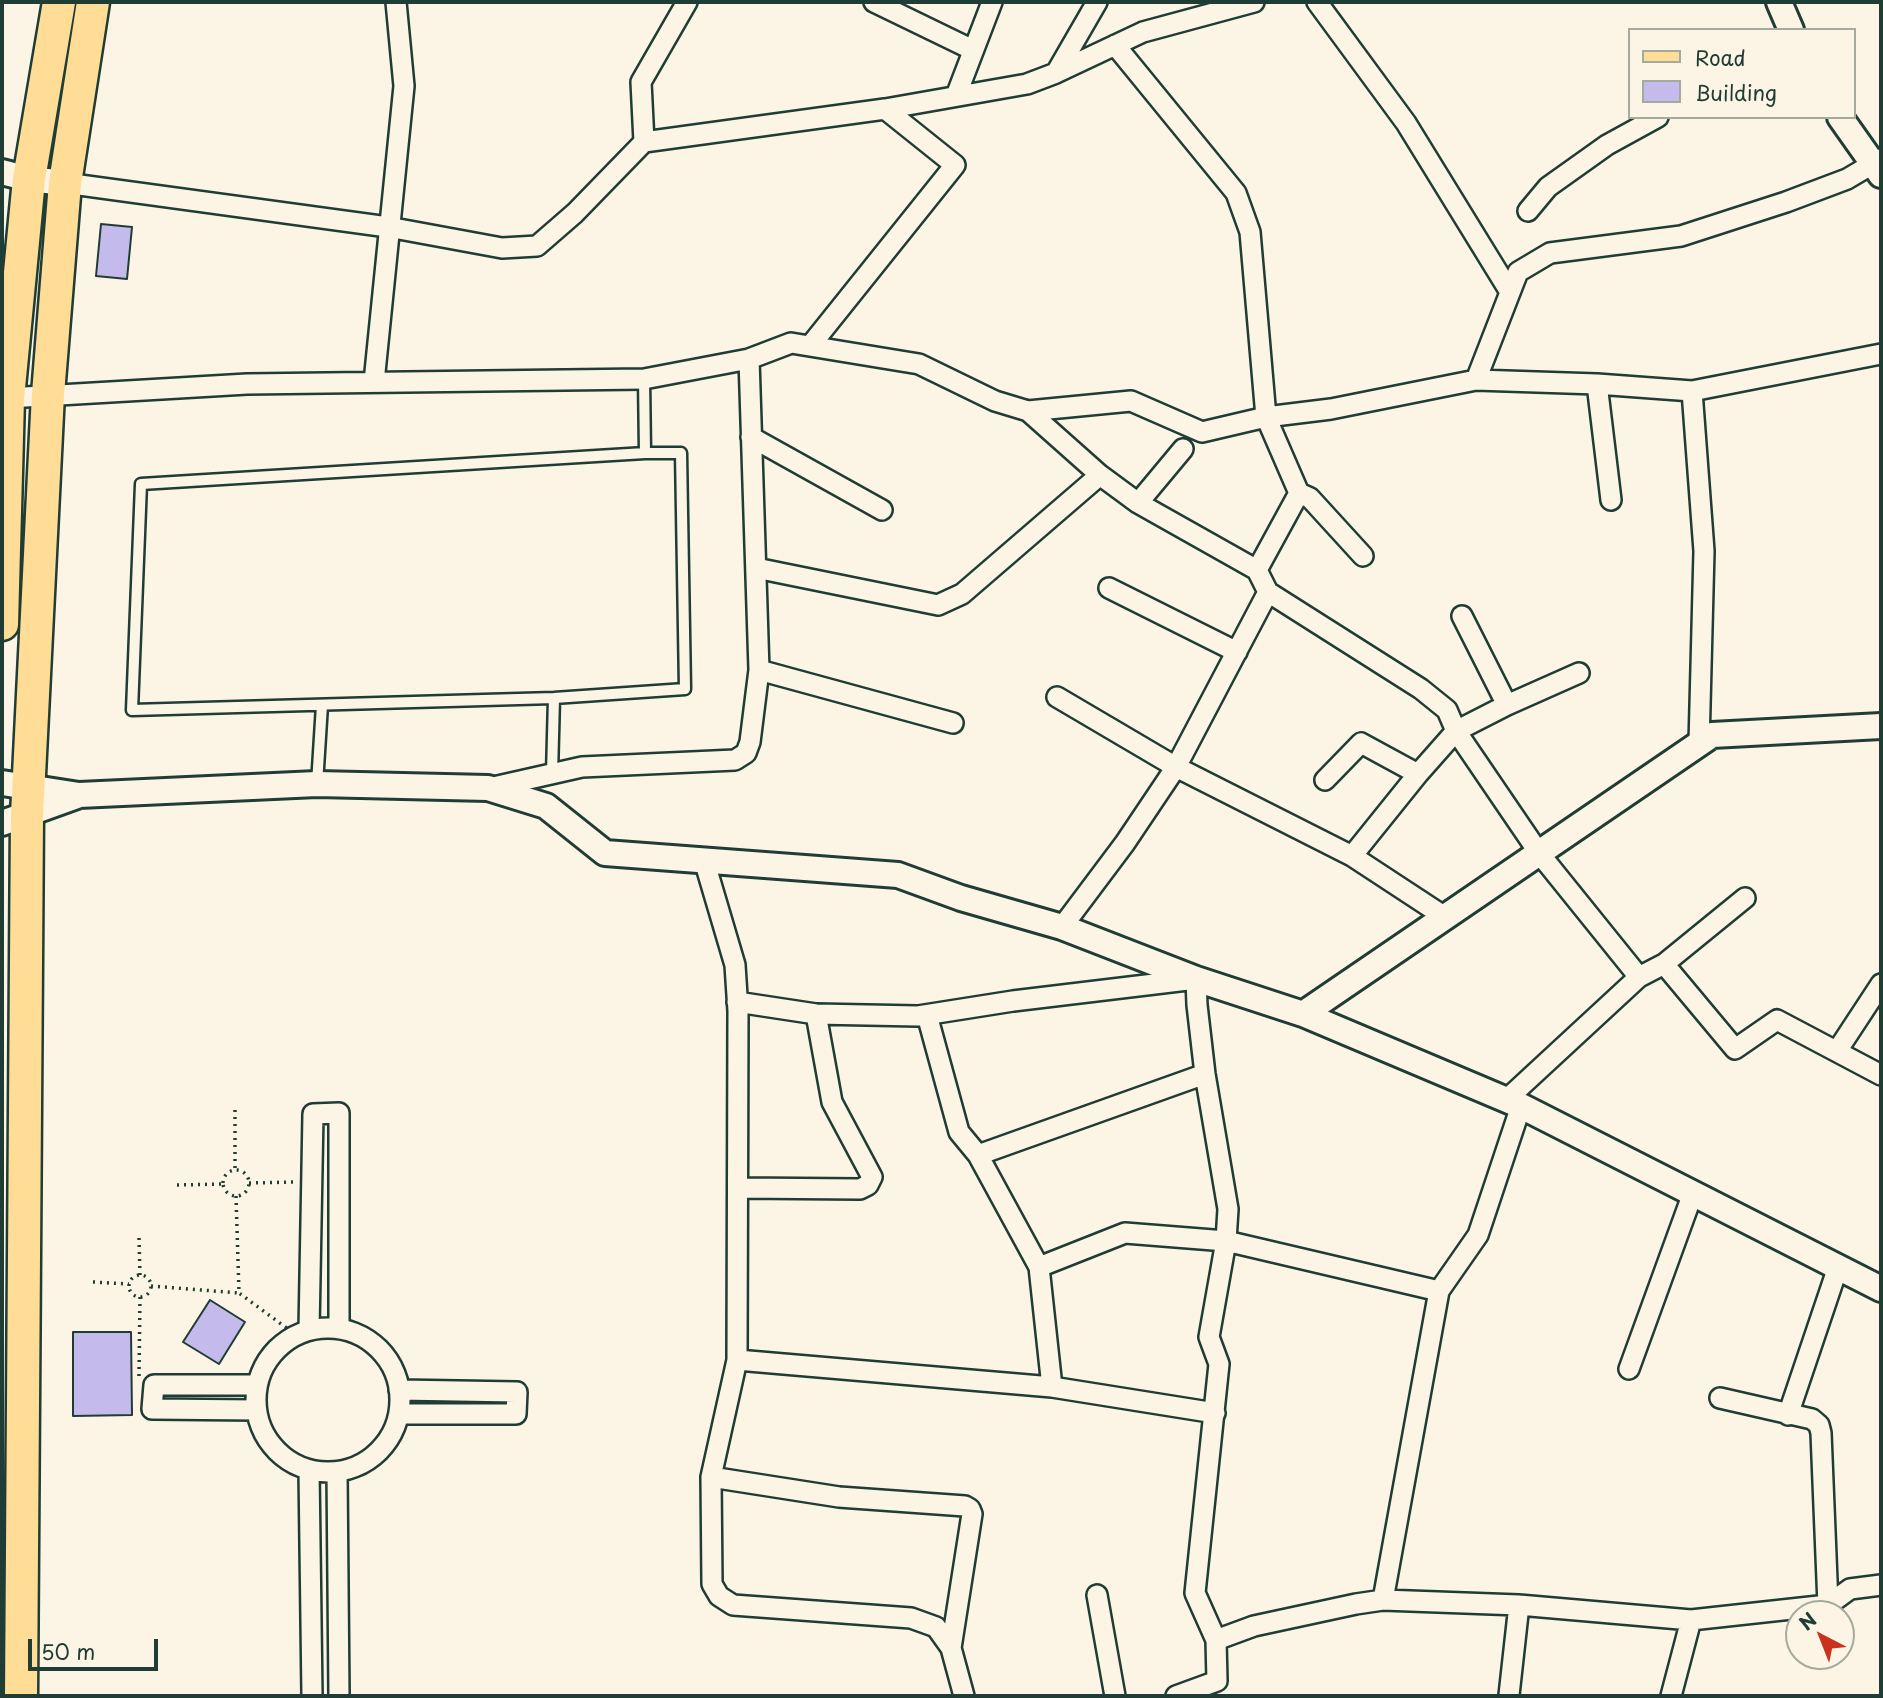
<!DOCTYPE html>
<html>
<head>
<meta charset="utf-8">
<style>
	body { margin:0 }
	#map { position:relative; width:1883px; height:1698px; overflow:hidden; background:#fcf5e5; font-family:"Playpen Sans",sans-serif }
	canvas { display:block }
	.frame { position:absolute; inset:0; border:4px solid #1f3d34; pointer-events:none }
	.legend { position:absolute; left:1628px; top:28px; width:228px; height:91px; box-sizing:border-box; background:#fcf5e5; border:2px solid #a4ab9e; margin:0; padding:9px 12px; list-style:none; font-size:21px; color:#1f3d34 }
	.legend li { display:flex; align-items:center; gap:14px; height:35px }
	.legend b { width:35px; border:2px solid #a4ab9e }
	.north { position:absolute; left:1785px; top:1600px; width:70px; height:70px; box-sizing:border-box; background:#fcf5e5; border:2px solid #a4ab9e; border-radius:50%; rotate:318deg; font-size:19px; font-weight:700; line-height:28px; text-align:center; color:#1f3d34 }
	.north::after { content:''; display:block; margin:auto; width:24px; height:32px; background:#c8321e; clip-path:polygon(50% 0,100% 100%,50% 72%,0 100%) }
	.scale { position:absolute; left:28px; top:1639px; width:130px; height:32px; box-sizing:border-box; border:4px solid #1f3d34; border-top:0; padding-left:9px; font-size:21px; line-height:24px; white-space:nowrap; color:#1f3d34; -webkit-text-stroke:5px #fcf5e5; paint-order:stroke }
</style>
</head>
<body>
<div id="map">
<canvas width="1883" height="1698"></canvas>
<div class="frame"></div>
<ul class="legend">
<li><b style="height:9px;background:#ffdd96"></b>Road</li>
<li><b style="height:19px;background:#c4baec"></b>Building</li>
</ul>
<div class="north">N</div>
<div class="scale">50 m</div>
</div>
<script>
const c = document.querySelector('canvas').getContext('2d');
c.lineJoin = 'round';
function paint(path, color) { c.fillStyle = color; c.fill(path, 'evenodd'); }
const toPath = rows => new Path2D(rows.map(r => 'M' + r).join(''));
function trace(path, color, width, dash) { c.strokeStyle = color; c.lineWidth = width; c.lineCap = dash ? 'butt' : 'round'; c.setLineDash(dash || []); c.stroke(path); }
const building = toPath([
	[101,224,132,227,127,279,96,276,101,224],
	[210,1300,245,1322,219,1364,183,1342,210,1300],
	[73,1332,131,1332,132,1415,73,1416,73,1332]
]);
paint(building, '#c4baec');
trace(building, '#1f3d34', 2);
const service = toPath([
	[644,379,645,453],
	[645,453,681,453,685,689,554,698,132,710,141,484,645,453],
	[552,774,554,698],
	[317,784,322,705]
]);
const minor = toPath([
	[874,2,973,50],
	[1317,2,1406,123,1510,292],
	[1056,73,1097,2],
	[956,96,992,2],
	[644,142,885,109,1027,84,1056,73,1143,32,1254,2],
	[65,183,388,227,502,248,537,246,575,213,644,142,641,82,687,2],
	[1528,211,1548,187,1607,145,1658,117],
	[810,346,955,165,885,109],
	[1476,380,1518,272,1550,253,1681,236,1786,202,1847,179,1881,159],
	[374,382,404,86,396,2],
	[1597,384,1611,500],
	[1692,391,1704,551,1699,744],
	[8,398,247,384,644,379,749,359,791,343,919,364,995,401,1028,411,1131,401,1202,432,1266,417,1331,409,1476,380,1597,384,1692,391,1881,354],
	[1028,411,1100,475,1138,503,1257,570],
	[751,437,882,510],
	[1299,493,1310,498,1363,556],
	[1138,503,1183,449],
	[756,568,938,605,962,594,1100,475],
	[1109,588,1237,652],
	[1268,592,1421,689,1447,710,1456,731,1539,853,1639,977],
	[1462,616,1507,705],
	[759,670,953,723],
	[1057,697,1176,767,1352,856,1445,917],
	[1325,780,1361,743,1418,774],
	[489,788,582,767,735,760,746,753,750,742,759,670,749,359],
	[1352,856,1418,774,1456,731,1507,705,1579,673],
	[704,860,735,965,738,1011,737,1360,711,1477,712,1584,719,1596,733,1605,911,1618,936,1627,951,1648,964,1696],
	[1062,927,1125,843,1176,767,1268,592,1257,570,1299,493,1266,417,1250,232,1236,193,1115,45],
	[1664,964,1735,1049,1777,1020,1881,1075],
	[737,1002,816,1014,918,1016,1013,1001,1196,979,1197,1005,1205,1074,1228,1209,1226,1241,1209,1337,1219,1364,1195,1593,1216,1640],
	[927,1015,959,1132,978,1155,1039,1267,1052,1387],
	[1837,1051,1881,984],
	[1506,1100,1639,977,1664,964,1745,898],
	[978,1155,1205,1074],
	[738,1188,860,1189,868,1185,872,1177,832,1102,816,1014],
	[1039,1267,1125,1233,1226,1241,1439,1291],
	'256 1400a72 72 0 1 1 144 0a72 72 0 1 1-144 0Z',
	[309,1330,313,1114,339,1113,339,1328],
	[737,1360,1052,1387,1215,1413],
	[1629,1369,1693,1193],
	[1720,1398,1812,1419,1819,1425,1821,1433,1828,1605],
	[256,1410,152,1409,154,1385,257,1385],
	[399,1414,516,1414,517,1392,399,1390],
	[1788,1415,1838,1267],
	[309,1470,312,1696],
	[337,1472,339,1696],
	[711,1477,839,1497,965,1506,970,1509,972,1514,951,1648],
	[1097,1595,1115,1696],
	[1383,1600,1439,1291,1478,1235,1521,1106],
	[1509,1695,1519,1605],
	[1176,1696,1217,1681,1216,1640,1254,1626,1356,1604,1383,1600,1519,1605,1691,1620,1828,1605,1850,1589,1881,1585],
	[1671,1696,1691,1620]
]);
const tertiary = toPath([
	[1779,2,1791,30],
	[1840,117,1881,175],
	[2,172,29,179,65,183],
	[2,783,79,795,317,784,488,788,546,806,605,853,898,875,961,898,1062,927,1196,979,1303,1014,1521,1106,1881,1289],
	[2,823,77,796],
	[1303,1014,1712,735,1881,726]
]);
const primary = toPath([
	[2,624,8,398,29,179,59,2],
	[21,1696,27,815,48,394,65,183,93,2]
]);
trace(service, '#1f3d34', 15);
trace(minor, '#1f3d34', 24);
trace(tertiary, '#1f3d34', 30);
trace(primary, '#1f3d34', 37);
trace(toPath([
	[235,1110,235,1170],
	'223 1183a13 13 0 1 1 26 0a13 13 0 1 1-26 0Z',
	[249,1183,295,1182],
	[177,1185,223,1184],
	[236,1196,239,1293,292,1332],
	[139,1238,140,1275],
	'129 1286a11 11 0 1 1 22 0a11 11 0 1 1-22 0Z',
	[93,1282,129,1284],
	[151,1286,239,1293],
	[139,1376,140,1297]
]), '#1f3d34', 3.5, [2, 5]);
trace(service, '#fcf5e5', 10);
trace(minor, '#fcf5e5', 19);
trace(tertiary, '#fcf5e5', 24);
trace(primary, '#ffdd96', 32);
</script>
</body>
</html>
